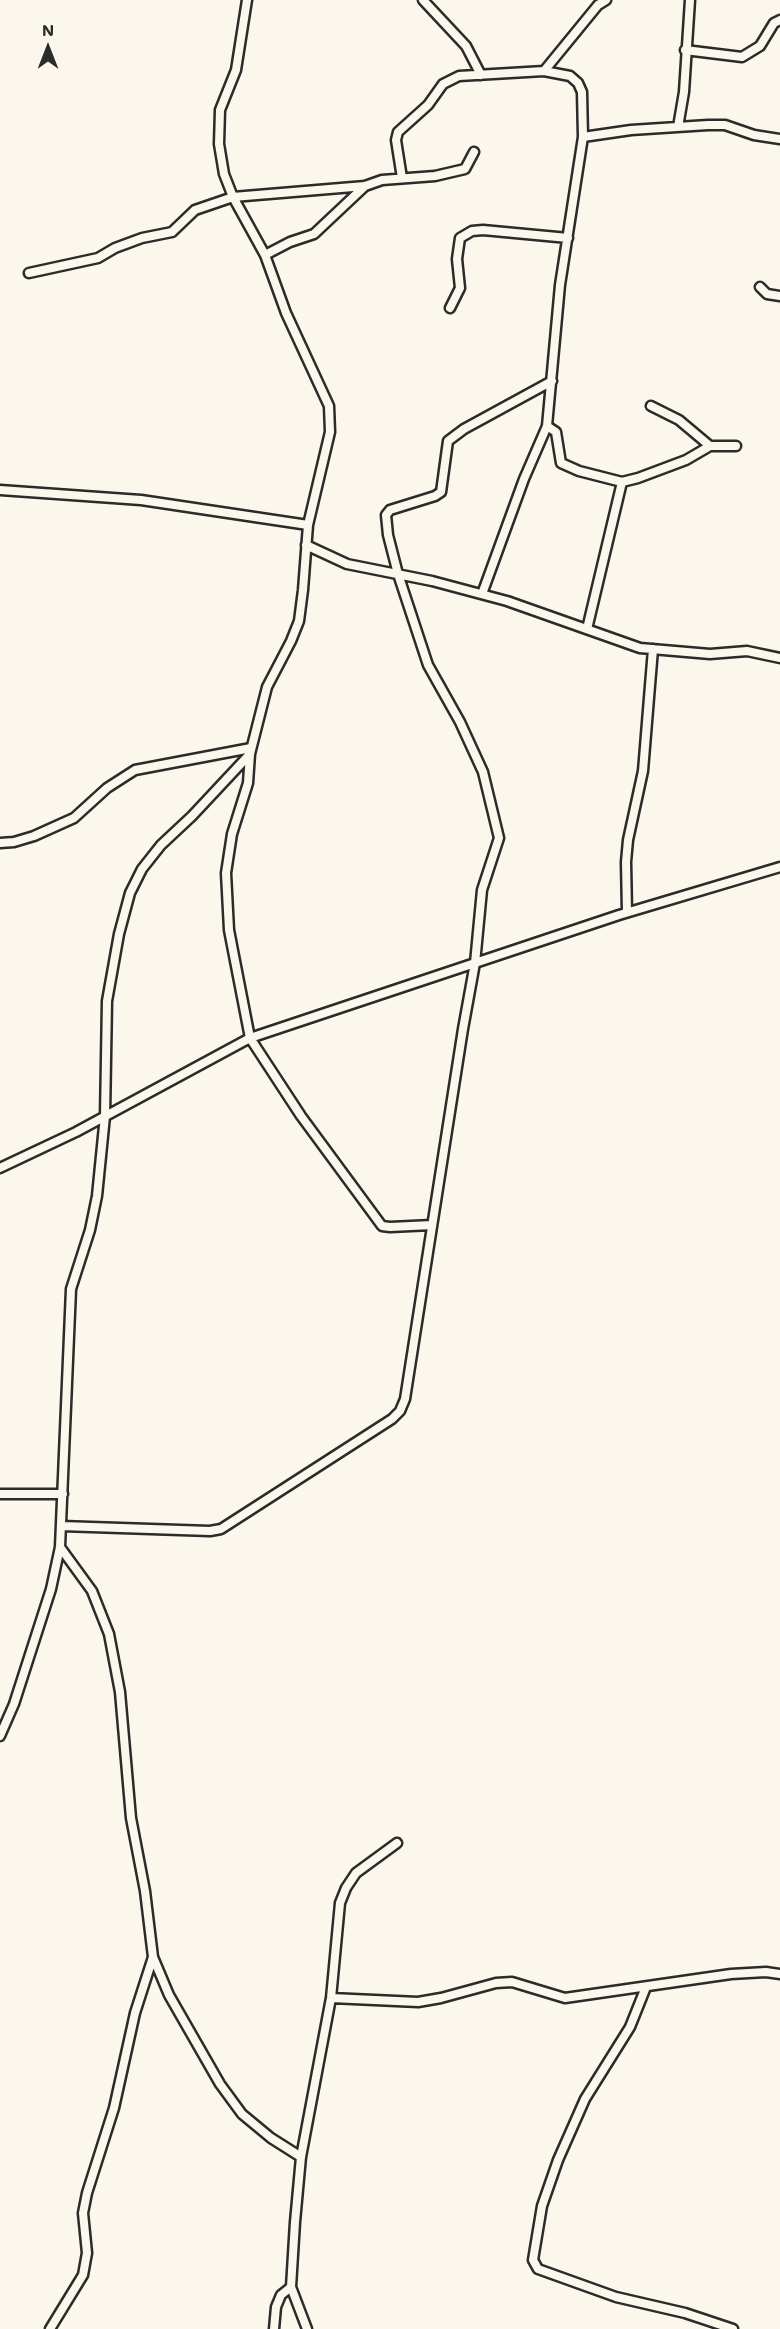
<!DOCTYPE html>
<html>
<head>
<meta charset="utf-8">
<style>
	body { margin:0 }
	#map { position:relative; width:780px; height:2329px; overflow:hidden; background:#fbf7ec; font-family:Mali,sans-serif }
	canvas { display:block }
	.north { position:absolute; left:18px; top:18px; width:60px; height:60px; -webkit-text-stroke:4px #fbf7ec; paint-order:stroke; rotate:0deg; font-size:16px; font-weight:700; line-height:24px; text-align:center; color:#2b2b2b }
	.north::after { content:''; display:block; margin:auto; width:21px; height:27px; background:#2b2b2b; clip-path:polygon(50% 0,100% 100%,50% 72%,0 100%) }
</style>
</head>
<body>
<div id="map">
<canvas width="780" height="2329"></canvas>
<div class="north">N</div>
</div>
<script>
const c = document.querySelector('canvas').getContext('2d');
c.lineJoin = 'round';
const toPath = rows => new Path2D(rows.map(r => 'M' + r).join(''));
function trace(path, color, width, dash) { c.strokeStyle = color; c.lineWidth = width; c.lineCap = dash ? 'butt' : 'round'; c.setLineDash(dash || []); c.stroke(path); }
const street = toPath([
	[247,0,236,70,220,110,219,144,224,174,233,197,265,255,286,313,329,406,330,432,308,525,303,590,299,621,291,641,267,687,250,754,248,783,232,834,226,873,229,930,250,1038,301,1116,382,1226,390,1227,432,1225],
	[423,0,466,46,481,75],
	[685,50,742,57,760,46,774,23,780,20],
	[544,71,598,5,606,0],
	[678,127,684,92,690,0],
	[402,178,396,140,398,132,428,105,443,84,459,76,544,71,570,76,578,83,582,92,583,137],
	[265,255,290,242,314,234,365,186],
	[29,273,98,258,115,248,142,238,172,232,195,210,233,197,365,186,382,180,435,176,465,169,474,152],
	[760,287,767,294,780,296],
	[450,308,460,288,457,259,460,238,472,231,483,230,568,238],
	[651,406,679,420,710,446],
	[547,426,556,432,561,463,579,471,622,482,638,478,686,460,710,446,736,446],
	[0,490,141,500,308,525],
	[306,545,347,564,432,581,507,601,640,648,710,654,747,651,780,658],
	[482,594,524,479,547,426,560,285,583,137,631,130,708,125,725,125,754,135,780,139],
	[587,629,622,482],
	[0,843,14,842,34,836,74,818,107,788,135,770,251,748],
	[627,912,626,862,628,840,643,771,653,649],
	[0,1168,76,1132,250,1038,619,915,780,867],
	[0,1494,63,1494],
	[61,1526,210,1531,221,1529,392,1419,400,1411,405,1399,463,1029,475,963,482,890,499,838,483,772,460,722,428,665,398,574,388,535,386,515,390,510,435,496,441,492,448,441,464,429,552,381],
	[60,1547,92,1591,109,1634,120,1692,131,1818,145,1891,153,1957,169,1995,220,2084,242,2114,271,2138,301,2157],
	[0,1736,14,1704,51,1589,60,1547,71,1289,90,1230,97,1196,105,1116,107,1001,119,934,130,893,142,869,161,845,192,816,250,754],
	[646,1987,630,2027,585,2099,558,2160,542,2206,533,2260,538,2269,616,2297,685,2313,733,2329],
	[331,1998,418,2002,441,1998,496,1983,512,1982,565,1998,731,1974,766,1972,780,1974],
	[50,2329,83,2275,87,2253,83,2213,87,2193,114,2108,135,2013,153,1957],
	[274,2329,276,2307,281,2295,291,2287],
	[307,2329,291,2287,295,2222,301,2157,331,1998,340,1903,346,1888,356,1873,397,1843]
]);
trace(street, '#2b2b2b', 13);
trace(street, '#fbf7ec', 8);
</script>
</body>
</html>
